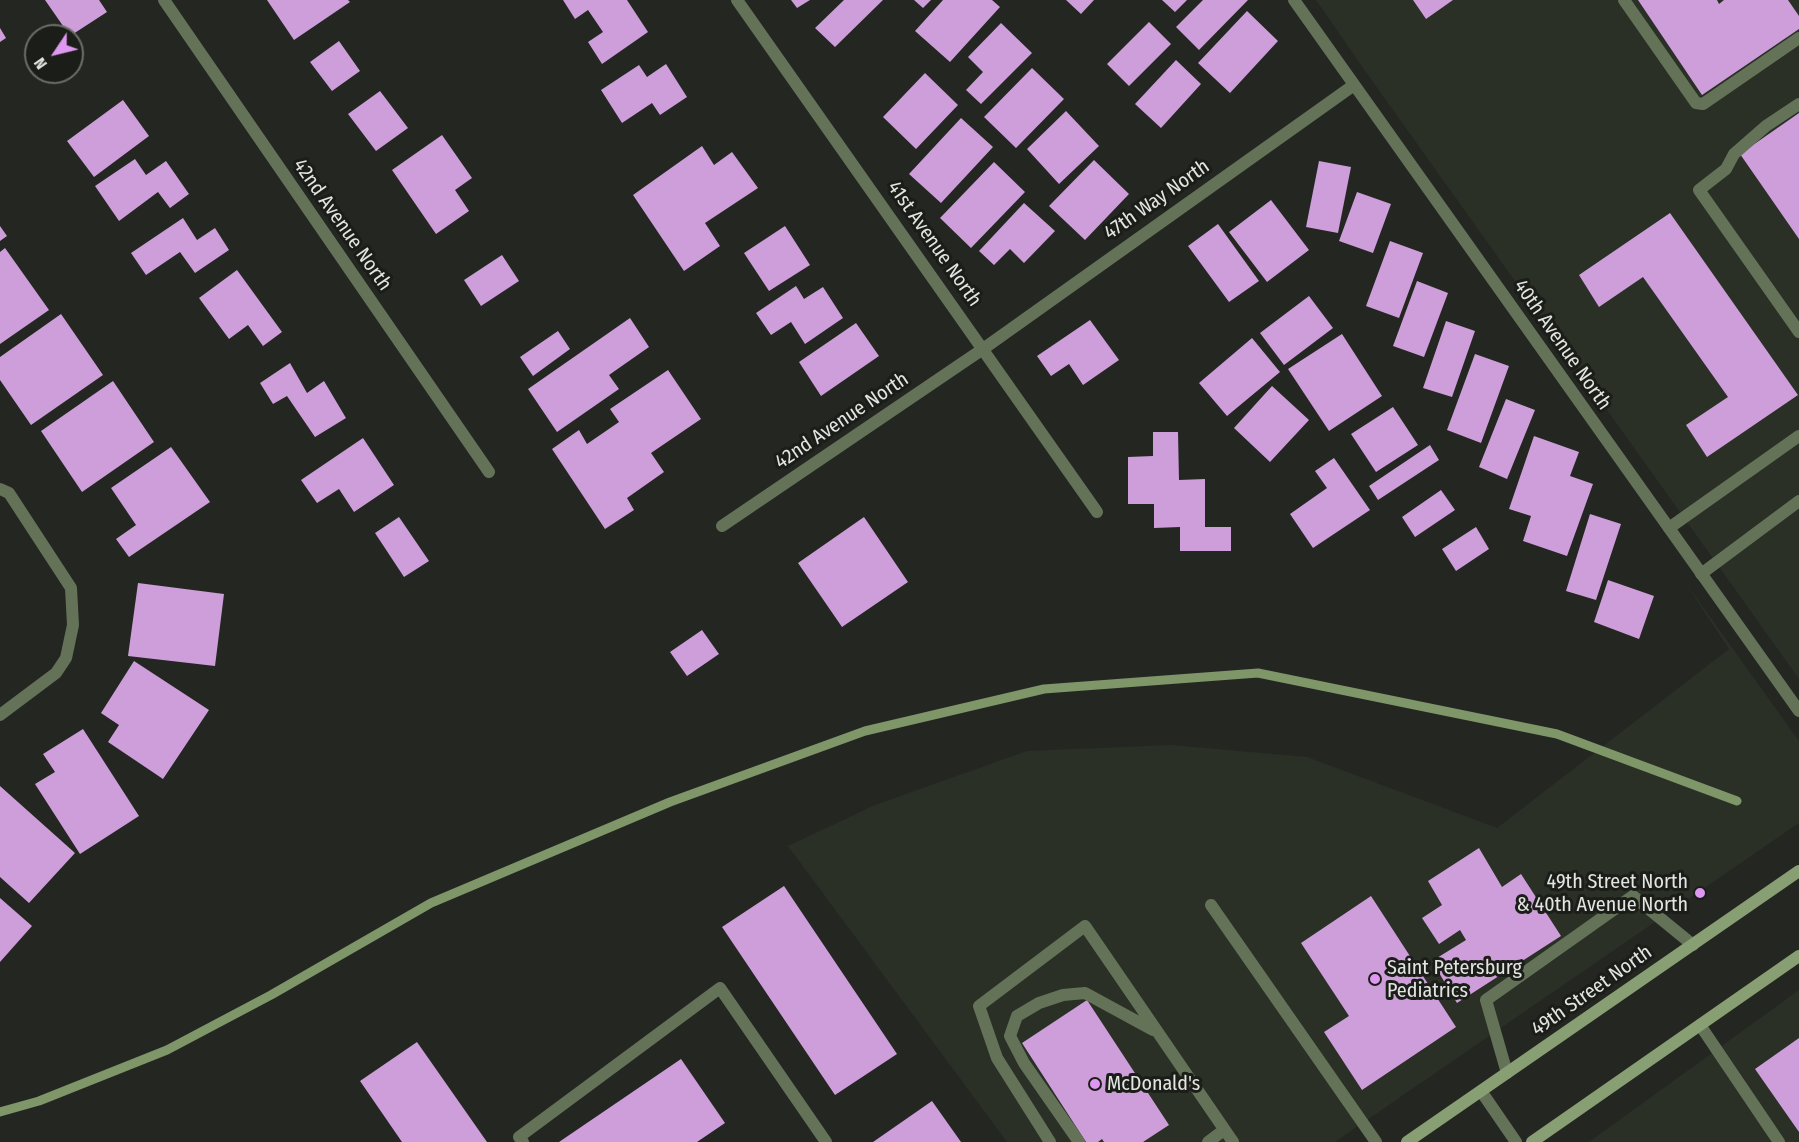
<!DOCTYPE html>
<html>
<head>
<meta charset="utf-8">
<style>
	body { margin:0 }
	#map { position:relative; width:1799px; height:1142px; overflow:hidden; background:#242622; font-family:"Fira Sans Condensed",sans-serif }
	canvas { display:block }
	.north { position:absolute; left:24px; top:24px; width:60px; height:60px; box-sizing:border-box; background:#1b1d19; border:2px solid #6b6d69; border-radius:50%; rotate:235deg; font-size:16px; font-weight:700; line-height:24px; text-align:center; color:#e3e5e2 }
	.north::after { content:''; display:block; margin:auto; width:21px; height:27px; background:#df98f1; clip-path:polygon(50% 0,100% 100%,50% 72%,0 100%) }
</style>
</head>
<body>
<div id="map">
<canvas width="1799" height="1142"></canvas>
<div class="north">N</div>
</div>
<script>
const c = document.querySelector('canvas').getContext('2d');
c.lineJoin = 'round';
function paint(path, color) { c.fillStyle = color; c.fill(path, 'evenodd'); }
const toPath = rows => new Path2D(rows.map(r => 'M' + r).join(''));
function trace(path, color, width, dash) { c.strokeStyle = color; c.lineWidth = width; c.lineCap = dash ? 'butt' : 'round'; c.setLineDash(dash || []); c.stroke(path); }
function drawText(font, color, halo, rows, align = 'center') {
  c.font = font + ' "Fira Sans Condensed",sans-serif'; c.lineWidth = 6; c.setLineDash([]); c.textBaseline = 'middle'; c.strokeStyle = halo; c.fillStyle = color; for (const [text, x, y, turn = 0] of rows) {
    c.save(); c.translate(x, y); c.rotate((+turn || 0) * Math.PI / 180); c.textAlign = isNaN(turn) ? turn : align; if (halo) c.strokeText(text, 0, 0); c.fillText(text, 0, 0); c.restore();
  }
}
paint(toPath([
	[1316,0,1799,0,1799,679,1368,75],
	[1680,575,1799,741,1799,823,1335,1142,1007,1142,788,846,875,805,1027,751,1171,745,1307,757,1497,828,1729,649],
	[1799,990,1799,1142,1589,1142]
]), '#2a3026');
trace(toPath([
	[0,1112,39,1101,167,1050,271,995,431,903,670,802,865,731,1044,689,1258,673,1557,734,1737,801]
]), '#7e9668', 9);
paint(toPath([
	[45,0,99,0,107,12,70,36],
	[267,0,348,0,350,2,294,40],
	[563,0,627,0,648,32,602,64,588,42,603,32,588,10,575,19],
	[791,0,810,0,797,8],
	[844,0,883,0,835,47,815,28],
	[914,0,931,0,923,8],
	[943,0,992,0,1000,7,950,62,915,31],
	[1066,0,1094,0,1081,14],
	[1162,0,1187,0,1175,12],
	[1203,0,1248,0,1199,50,1176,27],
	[1413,0,1453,0,1426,19],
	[1638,0,1717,0,1719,4,1724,0,1788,0,1799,16,1799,29,1702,95],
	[1247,11,1278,41,1230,93,1198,63],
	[1149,22,1171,44,1129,86,1107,64],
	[1001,23,1032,53,981,104,966,90,983,72,968,57],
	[0,28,6,38,0,42],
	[339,41,360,71,332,91,310,62],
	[1176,60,1201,84,1161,128,1135,104],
	[666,64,687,97,660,115,652,103,622,123,601,90,639,65,647,77],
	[1032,68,1064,99,1016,148,984,117],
	[925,73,958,105,916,149,883,117],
	[380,91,408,128,376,151,348,114],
	[123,100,149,136,94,177,67,141],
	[1066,111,1099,146,1059,184,1027,149],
	[1799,113,1799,239,1740,154],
	[961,118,993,147,941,203,909,174],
	[442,135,472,178,455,190,469,211,436,234,392,170],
	[702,146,714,165,732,152,758,188,705,223,720,246,684,271,633,195],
	[135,159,146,175,166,161,189,194,170,208,158,192,119,221,95,186],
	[1094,160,1129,194,1085,240,1049,206],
	[1319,161,1351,167,1338,233,1306,227],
	[994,162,1025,192,971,248,940,218],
	[1357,192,1391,204,1373,253,1339,241],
	[1271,200,1309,250,1267,282,1229,232],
	[1024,203,1055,231,1024,263,1010,249,994,265,979,251],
	[1670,213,1798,395,1707,457,1686,425,1728,397,1643,277,1599,307,1579,275],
	[183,218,197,240,215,228,229,250,195,273,180,252,146,275,131,253],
	[1218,224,1259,281,1229,302,1188,246],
	[0,226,7,236,0,241],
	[785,226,810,265,769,291,744,253],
	[1390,241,1423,253,1399,318,1366,306],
	[5,248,49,310,0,344,0,252],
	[502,255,519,281,481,306,464,280],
	[237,270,282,332,263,346,248,325,229,339,199,298],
	[1417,281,1448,293,1424,357,1393,346],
	[796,286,804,299,823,287,843,318,805,344,791,322,771,335,756,313],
	[1309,296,1333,328,1284,365,1260,333],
	[61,314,103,375,31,425,0,380,0,357],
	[630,318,649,347,609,375,619,389,557,432,528,389],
	[1090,320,1119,360,1083,385,1069,364,1051,376,1037,356],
	[1446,321,1475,331,1452,397,1423,388],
	[856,323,879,356,821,396,799,362],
	[558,331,570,349,533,376,520,357],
	[1342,334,1382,396,1329,431,1288,369],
	[1252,338,1280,372,1227,416,1199,383],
	[1475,354,1509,366,1481,443,1447,430],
	[290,363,307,393,324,381,346,418,315,437,287,396,273,404,260,383],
	[668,370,701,419,651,453,664,472,627,498,634,510,605,529,552,449,579,430,587,444,619,422,610,409],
	[113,381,154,442,82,492,41,431],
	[1272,386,1309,420,1270,462,1234,428],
	[1506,399,1535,410,1507,479,1479,467],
	[1393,407,1418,445,1376,472,1351,434],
	[1153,432,1178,432,1179,480,1205,479,1205,527,1231,527,1231,551,1180,551,1180,527,1154,528,1154,504,1128,504,1128,457,1153,456],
	[1534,436,1579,452,1570,476,1593,484,1567,556,1523,541,1531,516,1509,509],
	[363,438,394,485,354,512,339,489,317,503,301,480],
	[1430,445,1439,460,1378,500,1369,486],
	[171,447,210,502,129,557,116,539,136,525,111,488],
	[1334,458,1370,510,1313,548,1290,514,1327,488,1315,471],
	[1441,490,1455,510,1415,537,1402,517],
	[1590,514,1621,524,1596,600,1566,591],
	[399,517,429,561,404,577,375,533],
	[864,517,908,582,842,627,798,563],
	[1476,527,1489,549,1456,571,1442,549],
	[1608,580,1654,596,1639,639,1594,622],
	[138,583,224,594,215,666,128,656],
	[702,630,719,654,687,676,670,652],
	[134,661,209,710,163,779,108,742,119,725,101,713],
	[83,729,139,816,80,854,35,784,55,772,43,754],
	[0,786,75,853,29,903,0,877],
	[1479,848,1502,887,1521,874,1561,936,1457,1003,1432,961,1466,940,1460,930,1439,944,1422,918,1442,905,1428,881],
	[784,886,897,1054,835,1095,722,927],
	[1371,896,1456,1027,1362,1090,1324,1032,1349,1016,1301,943],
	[0,898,32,926,0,962],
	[1087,1000,1169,1125,1143,1142,1104,1142,1102,1139,1098,1142,1086,1142,1022,1043],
	[1799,1038,1799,1132,1755,1069],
	[417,1042,487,1142,402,1142,360,1081],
	[681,1059,725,1123,697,1142,559,1142],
	[932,1101,961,1142,873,1142]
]), '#cd9eda');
trace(toPath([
	[1624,0,1696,103,1703,104,1799,38],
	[1799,104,1766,126,1734,154,1726,169,1699,190,1799,332],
	[1669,528,1799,436],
	[1701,574,1799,501],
	[1211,905,1376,1142],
	[1700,1025,1779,1142],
	[1507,1073,1486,1000,1633,896,1693,945],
	[523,1142,519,1137,720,988,826,1142],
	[1050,1142,997,1058,979,1006,1085,926,1233,1142],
	[1079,1142,1024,1063,1010,1036,1017,1016,1039,1003,1063,995,1085,993,1153,1030],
	[1208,1142,1224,1130]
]), '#647358', 12);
trace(toPath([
	[164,0,489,472],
	[737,0,1097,512],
	[1294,0,1799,711],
	[0,489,9,493,71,588,73,625,66,658,56,673,0,715],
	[722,526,983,349,1354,85],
	[1481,1091,1516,1142]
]), '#647358', 12);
trace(toPath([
	[1407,1142,1799,871],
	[1532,1142,1799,956]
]), '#889f74', 12);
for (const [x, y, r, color] of [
	[1700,893,6,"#df98f1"],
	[1375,979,6,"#df98f1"],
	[1095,1084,6,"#df98f1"]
]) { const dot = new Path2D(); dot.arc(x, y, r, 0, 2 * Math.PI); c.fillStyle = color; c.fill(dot); trace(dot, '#1b1d19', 2); }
drawText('20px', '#e3e5e2', '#1b1d19', [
	["47th Way North",1157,200,-35],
	["42nd Avenue North",342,225,55],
	["41st Avenue North",934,244,55],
	["40th Avenue North",1562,345,55],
	["42nd Avenue North",842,421,-34],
	["49th Street North",1592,991,-35]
]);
drawText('20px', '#e3e5e2', '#1b1d19', [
	["49th Street North",1688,882,"right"],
	["& 40th Avenue North",1688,905,"right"],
	["Saint Petersburg",1387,968],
	["Pediatrics",1387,991],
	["McDonald's",1107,1084]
], 'left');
</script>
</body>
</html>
